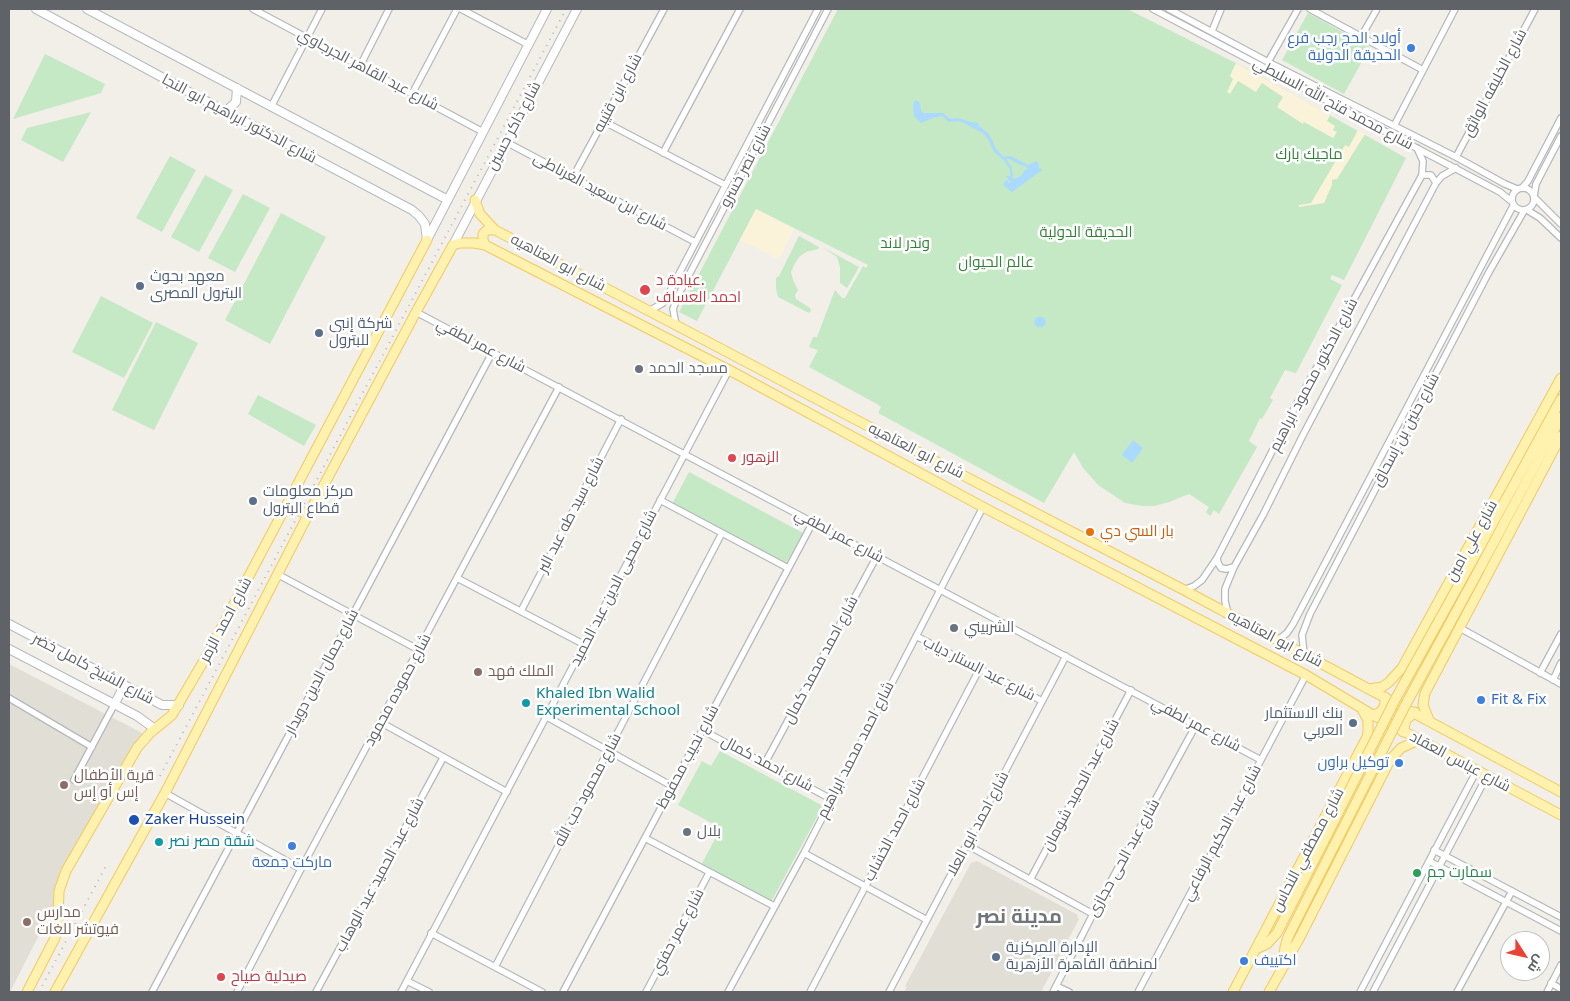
<!DOCTYPE html>
<html>
<head>
<meta charset="utf-8">
<style>
	body { margin:0 }
	#map { position:relative; width:1570px; height:1001px; overflow:hidden; background:#f1efe8; font-family:"Noto Sans",Cairo,sans-serif }
	canvas { display:block }
	.frame { position:absolute; inset:0; border:10px solid #5f6368; pointer-events:none }
	.north { position:absolute; left:1500px; top:931px; width:50px; height:50px; box-sizing:border-box; background:#fff; border:1px solid #bfc1c3; border-radius:50%; rotate:125deg; font-size:14px; font-weight:700; line-height:20px; text-align:center; color:#5f6368 }
	.north::after { content:''; display:block; margin:auto; width:18px; height:22px; background:#ea4335; clip-path:polygon(50% 0,100% 100%,50% 72%,0 100%) }
</style>
</head>
<body>
<div id="map">
<canvas width="1570" height="1001"></canvas>
<div class="frame"></div>
<div class="north">ش</div>
</div>
<script>
const c = document.querySelector('canvas').getContext('2d');
c.lineJoin = 'round';
function paint(path, color) { c.fillStyle = color; c.fill(path, 'evenodd'); }
const toPath = rows => new Path2D(rows.map(r => 'M' + r).join(''));
function trace(path, color, width, dash) { c.strokeStyle = color; c.lineWidth = width; c.lineCap = dash ? 'butt' : 'round'; c.setLineDash(dash || []); c.stroke(path); }
function drawText(font, color, halo, rows, align = 'center') {
  c.font = font + ' "Noto Sans",Cairo,sans-serif'; c.lineWidth = 5; c.setLineDash([]); c.textBaseline = 'middle'; c.strokeStyle = halo; c.fillStyle = color; for (const [text, x, y, turn = 0] of rows) {
    c.save(); c.translate(x, y); c.rotate((+turn || 0) * Math.PI / 180); c.textAlign = isNaN(turn) ? turn : align; if (halo) c.strokeText(text, 0, 0); c.fillText(text, 0, 0); c.restore();
  }
}
paint(toPath([
	[9,664,148,736,82,851,10,992],
	[977,861,1078,915,1077,918,1079,919,1041,992,904,992,907,987,905,986,971,863]
]), '#e1ded6');
paint(toPath([
	[838,9,1127,9,1244,67,1406,158,1344,280,1332,275,1330,279,1342,285,1296,373,1285,370,1270,398,1273,400,1262,419,1260,418,1249,441,1257,447,1219,514,1214,510,1210,516,1206,512,1209,507,1189,494,1169,502,1154,506,1143,506,1125,503,1098,485,1083,468,1074,452,1044,503,878,413,881,407,877,404,809,367,818,350,809,347,813,337,817,337,835,290,842,298,845,298,863,266,866,268,868,265,756,209,697,321,679,312],
	[1308,13,1370,47,1344,94,1282,60],
	[45,54,105,84,101,93,13,119],
	[91,112,63,162,21,140,27,128],
	[170,156,196,170,162,232,136,218],
	[205,175,233,190,199,252,171,237],
	[243,194,270,208,235,272,208,258],
	[281,213,326,237,270,344,225,320],
	[799,236,819,247,818,249,806,252,800,256,795,263,791,272,793,280,798,290,795,295,796,299,810,308,811,311,809,313,778,297,776,288,776,278,779,276],
	[822,247,859,267,847,288,840,283,840,267,837,257],
	[101,296,153,323,124,378,72,352],
	[156,322,198,343,154,430,112,410],
	[258,395,316,425,304,446,248,414],
	[689,472,803,533,785,565,671,506],
	[720,751,823,806,771,902,701,865,721,828,678,805,702,761,711,766]
]), '#c5e8c5');
paint(toPath([
	[1236,63,1330,115,1327,121,1335,126,1333,130,1337,132,1333,138,1304,122,1303,124,1277,107,1283,97,1262,83,1256,92,1238,81,1230,94,1227,92,1233,79,1230,76],
	[1358,130,1365,134,1337,179,1332,180,1332,185,1324,203,1299,207,1299,205,1311,203,1345,145,1349,147],
	[756,209,794,229,779,259,740,240]
]), '#fbf3d9');
paint(toPath([
	[916,100,920,103,921,111,924,113,943,113,950,119,958,118,971,122,978,123,980,127,989,134,996,149,1004,157,1011,156,1028,165,1036,161,1039,164,1039,168,1042,170,1012,192,1003,185,1006,180,1009,182,1007,184,1011,182,1006,176,1010,176,1010,169,1004,160,994,152,988,139,983,133,960,121,949,122,942,116,933,118,921,123,914,116,913,103],
	[1008,158,1020,165,1025,166,1028,169,1025,170,1021,176,1013,179,1012,168,1007,160],
	'1034.5 322a5.5 5.5 0 1 1 11 0a5.5 5.5 0 1 1-11 0Z',
	[1133,440,1143,448,1132,463,1122,455]
]), '#aadaff');
const minor = toPath([
	[253,9,483,132],
	[461,9,529,45],
	[1153,9,1500,192,1511,201],
	[1169,9,1268,62,1456,157,1505,184,1517,189],
	[1310,9,1423,70],
	[1212,31,1221,9],
	[1361,37,1377,9],
	[1268,62,1298,9],
	[360,66,389,9],
	[412,94,457,9],
	[271,107,322,9],
	[603,121,725,185],
	[1394,126,1455,9],
	[506,142,695,242],
	[663,153,740,9],
	[1456,157,1535,9],
	[1422,175,1431,175,1436,183],
	[573,177,664,9],
	'1512 199a11 11 0 1 1 22 0a11 11 0 1 1-22 0Z',
	[1522,188,1528,181,1561,118],
	[1534,196,1536,184,1561,136],
	[1534,197,1561,224],
	[1527,210,1540,218,1561,238],
	[649,311,663,303,670,291,818,9],
	[416,312,1261,760],
	[676,325,673,309,678,296,828,9],
	[660,500,788,568],
	[1217,558,1218,563,1221,568,1226,569,1234,567],
	[277,574,419,650],
	[457,578,585,645],
	[1184,590,1194,586,1202,580,1217,558,1295,407,1422,175,1423,161,1417,148],
	[521,611,621,419],
	[1228,614,1225,601,1225,589,1234,567,1263,515,1303,435,1436,183,1442,176,1456,168],
	[1460,628,1561,684],
	[916,636,1042,701],
	[1278,640,1287,633,1293,624,1513,206],
	[1304,654,1302,635,1310,614,1489,272,1524,211],
	[1540,673,1561,634],
	[1553,680,1561,663],
	[9,698,92,747],
	[547,717,672,786],
	[380,722,507,792],
	[702,730,831,799],
	[765,763,877,556],
	[74,780,114,705],
	[165,793,301,869],
	[645,838,774,906],
	[967,845,1093,914],
	[1434,850,1561,917],
	[804,853,927,920],
	[1429,861,1561,931],
	[1030,880,1131,690],
	[431,933,542,992],
	[495,967,722,533],
	[407,981,429,992],
	[1551,983,1561,989],
	[1056,986,1069,992],
	[152,992,492,353],
	[237,992,301,869,559,387],
	[316,992,443,758],
	[401,992,729,370],
	[563,992,813,522],
	[646,992,709,873],
	[728,992,804,853,983,507],
	[810,992,980,668],
	[889,992,1066,656],
	[1053,992,1093,914,1196,725],
	[1138,992,1306,675],
	[1360,992,1477,770],
	[1373,992,1487,776],
	[1457,992,1512,891],
	[1547,992,1561,965]
]);
const secondary = toPath([
	[36,9,191,93,412,210,419,216,425,224,427,240],
	[87,9,448,200],
	[225,112,236,102,237,88],
	[428,238,547,9],
	[453,245,577,9],
	[9,624,162,705,179,705],
	[9,649,137,716,155,729],
	[114,705,124,686]
]);
const primary = toPath([
	[475,200,480,214,495,230,866,425,1184,590,1561,792],
	[485,245,483,240,483,234,487,230,495,230],
	[287,504,308,515],
	[1471,563,1561,399],
	[1480,568,1561,417],
	[1369,689,1382,687,1388,683,1402,668,1561,378],
	[1373,715,1379,713,1383,709,1385,703,1385,697],
	[1429,720,1423,705,1425,693,1561,436],
	[1403,732,1406,720,1415,712],
	[1256,949,1267,944,1277,933,1324,841],
	[1283,964,1285,947,1288,937,1334,846],
	[27,992,55,938,58,922,59,891,66,871,137,748,150,733,172,715,206,657,427,240],
	[55,992,165,793,308,515,416,312,453,245,460,243,474,243,485,245,729,370,983,507,1306,675,1373,715,1561,815],
	[1233,992,1367,737,1368,732,1368,720,1362,709],
	[1269,992,1300,937,1390,760,1401,748,1419,740]
]);
trace(minor, '#b5b8bc', 8);
trace(secondary, '#b6babf', 10);
trace(primary, '#f2c960', 11);
trace(minor, '#fff', 5.5);
trace(secondary, '#fff', 8);
trace(primary, '#fff2af', 9);
trace(toPath([
	[160,776,566,9],
	[39,992,107,864]
]), '#b6b7b8', 2, [1, 6]);
const primaryBridge = toPath([
	[1324,841,1396,698,1471,563],
	[1334,846,1406,704,1480,568]
]);
trace(primaryBridge, '#f2c960', 11, []);
trace(primaryBridge, '#fff2af', 9);
for (const [x, y, r, color] of [
	[1411,48,5,"#3f7fe0"],
	[140,286,5,"#5c6f8a"],
	[645,290,6,"#e0444e"],
	[319,333,5,"#5c6f8a"],
	[639,369,5,"#6b7280"],
	[732,458,5,"#e0444e"],
	[253,501,5,"#5c6f8a"],
	[1090,532,5,"#e8710a"],
	[954,628,5,"#6b7280"],
	[478,672,5,"#8d6e63"],
	[1481,700,5,"#3f7fe0"],
	[526,703,5,"#0f9aa8"],
	[1353,723,5,"#5c6f8a"],
	[1399,763,5,"#3f7fe0"],
	[64,785,5,"#8d6e63"],
	[134,820,6,"#1a4fb4"],
	[687,832,5,"#6b7280"],
	[159,842,5,"#0f9aa8"],
	[292,846,5,"#3f7fe0"],
	[1417,873,5,"#2e9e5b"],
	[27,922,5,"#8d6e63"],
	[996,957,5,"#5c6f8a"],
	[1244,961,5,"#3f7fe0"],
	[221,977,5,"#e0444e"]
]) { const dot = new Path2D(); dot.arc(x, y, r, 0, 2 * Math.PI); c.fillStyle = color; c.fill(dot); trace(dot, '#fff', 2); }
drawText('15px', '#366cbe', '#fff', [
	["أولاد الحج رجب فرع",1401,39],
	["الحديقة الدولية",1401,56],
	["Fit & Fix",1491,700,"left"],
	["توكيل براون",1389,763],
	["ماركت جمعة",292,863,"center"],
	["اكتييف",1254,961,"left"]
], 'right');
drawText('15px', '#5f6368', '#fff', [
	["شارع عبد القاهر الجرجاوي",368,70,28],
	["شارع الخليفه الواثق",1495,83,-62],
	["شارع ابن قتيبه",618,93,-62],
	["شارع محمد فتح الله السليطي",1333,104,28],
	["شارع الدكتور ابراهيم ابو النجا",239,119,28],
	["شارع ذاكر حسين",514,126,-62],
	["شارع نصر خسرو",746,166,-62],
	["شارع ابن سعيد الغرناطى",600,192,28],
	["شارع ابو العتاهيه",558,263,28],
	["شارع عمر لطفي",481,346,28],
	["شارع الدكتور محمود ابراهيم",1314,375,-62],
	["شارع حنين بن إسحاق",1406,430,-62],
	["شارع ابو العتاهيه",916,451,27],
	["شارع سيد طه عبد البر",571,515,-63],
	["شارع عمر لطفي",839,536,28],
	["شارع علي امين",1472,541,-61],
	["شارع محيى الدين عبد الحميد",614,588,-63],
	["شارع احمد الزمر",226,620,-62],
	["شارع ابو العتاهيه",1275,639,28],
	["شارع احمد محمد كمال",821,660,-62],
	["شارع الشيخ كامل خضر",93,669,28],
	["شارع عبد الستار دياب",979,669,27],
	["شارع جمال الدين دويدار",322,672,-62],
	["شارع حموده محمود",398,690,-62],
	["شارع عمر لطفي",1196,725,28],
	["شارع احمد محمد ابراهيم",856,750,-63],
	["شارع نجيب محفوظ",688,757,-62],
	["شارع عباس العقاد",1460,762,28],
	["شارع احمد كمال",767,764,28],
	["شارع عبد الحميد شومان",1081,785,-62],
	["شارع محمود حب الله",588,790,-62],
	["شارع احمد ابو العلا",978,824,-62],
	["شارع احمد الخشاب",895,830,-62],
	["شارع عبد الحكيم الرفاعي",1222,833,-62],
	["شارع مصطفي النحاس",1308,850,-62],
	["شارع عبد الحى حجازى",1124,858,-61],
	["شارع عبد الحميد عبد الوهاب",380,875,-62],
	["شارع عمر حفني",678,932,-62]
]);
drawText('15px', '#348238', '#fff', [
	["ماجيك بارك",1309,155],
	["الحديقة الدولية",1086,233],
	["وندر لاند",905,244],
	["عالم الحيوان",996,263]
]);
drawText('15px', '#4e5e75', '#fff', [
	["معهد بحوث",150,277],
	["البترول المصرى",150,294],
	["شركة إنبى",329,324],
	["للبترول",329,341],
	["مركز معلومات",263,492],
	["قطاع البترول",263,509],
	["بنك الاستثمار",1343,714,"right"],
	["العربي",1343,731,"right"],
	["الإدارة المركزية",1006,948],
	["لمنطقة القاهرة الأزهرية",1006,965]
], 'left');
drawText('15px', '#be3a42', '#fff', [
	["عيادة د.",656,281],
	["احمد العساف",656,298],
	["الزهور",742,458],
	["صيدلية صياح",231,977]
], 'left');
drawText('15px', '#5b616d', '#fff', [
	["مسجد الحمد",649,369],
	["الشربيني",964,628],
	["بلال",697,832]
], 'left');
drawText('15px', '#c56008', '#fff', [
	["بار السي دي",1100,532]
], 'left');
drawText('15px', '#785e54', '#fff', [
	["الملك فهد",488,672],
	["قرية الأطفال",74,776],
	["إس أو إس",74,793],
	["مدارس",37,913],
	["فيوتشر للغات",37,930]
], 'left');
drawText('15px', '#0d838f', '#fff', [
	["Khaled Ibn Walid",536,694],
	["Experimental School",536,711],
	["شقة مصر نصر",169,842]
], 'left');
drawText('15px', '#164399', '#fff', [
	["Zaker Hussein",145,820]
], 'left');
drawText('15px', '#27864d', '#fff', [
	["سمارت جم",1427,873]
], 'left');
drawText('bold 20px', '#70757a', '#fff', [
	["مدينة نصر",1019,917]
]);
</script>
</body>
</html>
